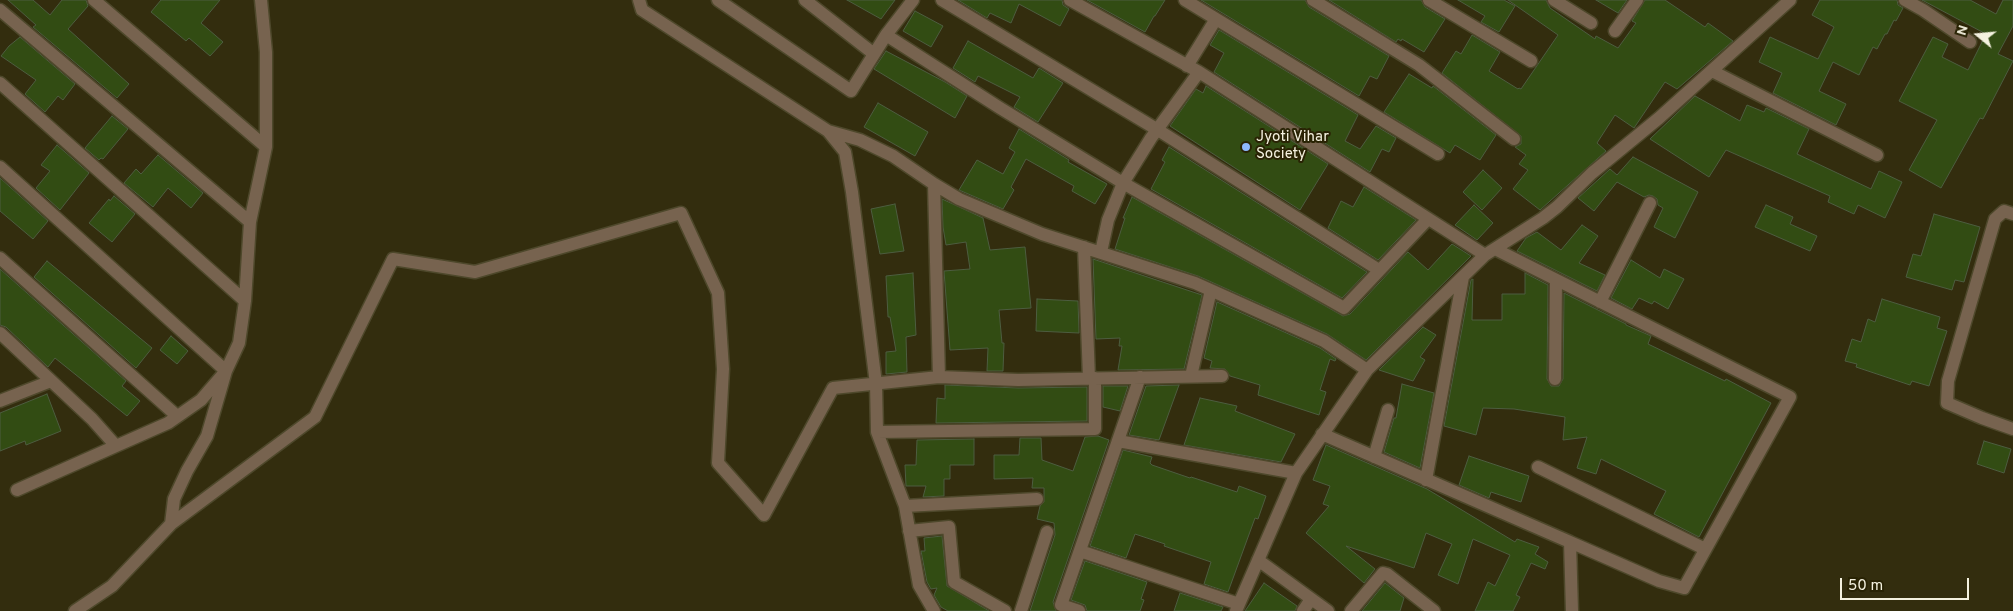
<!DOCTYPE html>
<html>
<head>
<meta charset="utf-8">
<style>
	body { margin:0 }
	#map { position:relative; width:2013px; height:611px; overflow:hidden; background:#332d0e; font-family:Overpass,sans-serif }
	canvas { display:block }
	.north { position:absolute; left:1953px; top:10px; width:50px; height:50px; -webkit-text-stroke:4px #292304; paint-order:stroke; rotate:287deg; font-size:14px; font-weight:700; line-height:20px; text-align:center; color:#f4f1df }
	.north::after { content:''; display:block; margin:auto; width:18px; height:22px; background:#f4f1df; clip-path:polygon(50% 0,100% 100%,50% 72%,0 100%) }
	.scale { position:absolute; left:1840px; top:578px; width:129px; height:22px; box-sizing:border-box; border:2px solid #f4f1df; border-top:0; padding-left:6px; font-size:15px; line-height:18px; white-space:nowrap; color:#f4f1df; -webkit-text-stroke:4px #292304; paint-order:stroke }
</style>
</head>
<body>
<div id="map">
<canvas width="2013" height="611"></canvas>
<div class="north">N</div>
<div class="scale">50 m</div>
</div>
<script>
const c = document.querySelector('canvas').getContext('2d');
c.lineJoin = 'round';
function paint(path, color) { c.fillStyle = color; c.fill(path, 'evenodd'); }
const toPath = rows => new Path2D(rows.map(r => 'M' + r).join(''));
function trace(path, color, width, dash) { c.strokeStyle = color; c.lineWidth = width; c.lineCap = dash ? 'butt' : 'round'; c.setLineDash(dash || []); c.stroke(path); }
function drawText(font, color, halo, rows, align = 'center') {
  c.font = font + ' Overpass,sans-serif'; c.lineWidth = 4; c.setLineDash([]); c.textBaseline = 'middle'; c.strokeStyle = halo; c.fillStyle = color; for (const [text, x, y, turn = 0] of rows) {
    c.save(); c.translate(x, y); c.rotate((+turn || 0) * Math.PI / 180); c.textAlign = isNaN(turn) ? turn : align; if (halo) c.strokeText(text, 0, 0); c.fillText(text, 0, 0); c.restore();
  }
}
const building = toPath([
	[8,0,33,0,50,15,62,0,86,0,88,6,68,29,129,84,117,98,33,27,36,25,8,0],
	[161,0,220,0,201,23,223,42,210,56,189,38,186,41,151,12,161,0],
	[847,0,895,0,881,19,847,0],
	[958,0,1062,0,1063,5,1069,9,1060,26,1019,4,1011,23,990,13,987,18,958,0],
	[1087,0,1165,0,1155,16,1154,16,1145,32,1087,0],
	[1201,0,1305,0,1309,7,1389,56,1377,79,1370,76,1359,96,1201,0],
	[1329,0,1421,0,1425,7,1445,19,1424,52,1402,39,1401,41,1398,39,1396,42,1329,0],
	[1458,0,1504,0,1515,6,1499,32,1481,22,1485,16,1458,0],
	[1508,0,1546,0,1550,8,1595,39,1596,36,1618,48,1636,23,1632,21,1645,0,1665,0,1705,27,1708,23,1733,41,1677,89,1665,82,1634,128,1615,115,1597,143,1606,151,1540,210,1513,189,1528,170,1519,164,1526,155,1515,147,1521,144,1521,136,1442,73,1456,51,1461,54,1472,35,1500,52,1489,71,1518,89,1519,88,1521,89,1558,35,1508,0],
	[1596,0,1627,0,1618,13,1596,0],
	[1820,0,1897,0,1898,5,1903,8,1896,21,1894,20,1887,34,1885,34,1877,49,1873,47,1859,75,1833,62,1819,91,1846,104,1836,125,1773,93,1782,73,1759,62,1770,37,1818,59,1834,27,1812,15,1820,0],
	[1922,0,1970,0,1996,14,2003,0,2013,0,2013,26,1998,54,2013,61,1983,119,1980,118,1941,188,1909,170,1937,120,1899,101,1933,37,1948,44,1942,57,1968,70,1986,34,1922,0],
	[915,11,943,26,931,47,903,31,915,11],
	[1219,30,1358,115,1345,141,1360,149,1376,126,1396,138,1389,152,1382,149,1370,172,1214,72,1224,53,1210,45,1219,30],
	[20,37,75,84,63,100,58,96,45,112,25,94,36,80,1,56,9,46,20,37],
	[968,41,1033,78,1039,68,1063,83,1038,122,1014,107,1020,97,978,76,975,82,953,68,968,41],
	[886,51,945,82,967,96,955,118,874,69,886,51],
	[1409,74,1432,88,1433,86,1496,135,1480,160,1455,145,1450,153,1384,112,1409,74],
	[1206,86,1328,164,1300,210,1170,126,1196,89,1203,93,1206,86],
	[1695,96,1740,121,1747,105,1764,112,1766,108,1809,129,1797,154,1871,189,1879,171,1902,182,1885,218,1858,205,1854,214,1828,202,1830,196,1726,150,1709,177,1650,139,1695,96],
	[878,103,928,132,915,156,864,127,878,103],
	[112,116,128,129,103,159,101,158,99,160,85,148,112,116],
	[1019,129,1069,160,1068,162,1107,184,1095,204,1072,191,1074,186,1026,159,1011,187,1014,190,1003,209,959,190,977,160,1003,174,1015,152,1009,148,1019,129],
	[57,145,89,173,60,210,36,188,50,171,41,165,57,145],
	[1169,147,1367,272,1342,298,1151,189,1165,162,1162,160,1169,147],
	[158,155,203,193,191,208,168,188,153,207,124,183,136,169,141,174,158,155],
	[1633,157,1698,192,1675,238,1654,227,1663,208,1658,205,1657,199,1653,196,1649,195,1644,197,1617,182,1594,211,1578,198,1610,169,1617,175,1633,157],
	[1483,170,1502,188,1482,210,1463,192,1483,170],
	[0,178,48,221,33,239,0,211,0,178],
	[1364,187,1416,220,1378,260,1328,228,1341,201,1353,207,1364,187],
	[114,196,135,214,112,242,89,223,109,199,110,201,114,196],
	[1132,197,1343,316,1350,314,1408,252,1428,270,1452,244,1471,256,1366,360,1327,334,1198,276,1115,249,1125,218,1123,218,1132,197],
	[942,199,983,218,990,250,1025,247,1031,308,999,310,1002,343,1004,343,1003,371,987,371,988,348,950,350,944,271,970,269,966,242,946,245,943,227,942,199],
	[895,204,904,251,880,254,871,209,895,204],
	[1474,205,1493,223,1477,240,1455,225,1474,205],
	[1766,205,1793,217,1790,224,1817,236,1810,251,1755,227,1766,205],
	[1934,214,1980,227,1964,282,1955,280,1952,290,1906,277,1913,254,1921,256,1934,214],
	[1582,225,1598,236,1579,263,1605,275,1597,291,1517,251,1526,238,1537,232,1561,250,1582,225],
	[1093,259,1202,295,1184,369,1118,370,1122,346,1119,346,1120,338,1096,339,1093,259],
	[1631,260,1660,278,1664,269,1684,279,1668,309,1654,301,1652,304,1639,298,1632,309,1611,298,1631,260],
	[47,261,152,348,136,368,34,277,47,261],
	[0,269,126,381,122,386,140,401,127,416,55,358,48,367,6,327,0,325,0,269],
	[913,273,916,335,906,337,907,372,886,374,886,352,896,351,890,317,888,317,886,276,913,273],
	[1525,273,1548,285,1547,379,1551,386,1559,386,1563,379,1564,293,1626,324,1626,325,1651,336,1648,344,1725,381,1726,379,1771,403,1699,537,1654,514,1666,491,1601,459,1596,474,1577,468,1587,437,1563,440,1565,417,1514,409,1483,408,1476,435,1444,426,1471,280,1473,279,1472,320,1502,320,1502,294,1525,294,1525,273],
	[1037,299,1078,301,1079,333,1036,331,1037,299],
	[1882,299,1940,317,1937,328,1947,331,1929,386,1912,381,1910,385,1856,367,1857,364,1845,361,1852,339,1861,342,1868,319,1875,322,1882,299],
	[1217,302,1320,348,1336,359,1335,361,1330,359,1320,390,1326,392,1319,415,1258,395,1260,385,1230,376,1225,369,1210,368,1212,361,1204,358,1217,302],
	[1423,327,1436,335,1420,357,1425,360,1413,381,1379,370,1423,327],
	[171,336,188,351,177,364,160,350,171,336],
	[1402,384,1434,393,1420,468,1384,452,1394,418,1396,418,1402,384],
	[945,385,1018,388,1087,387,1087,421,936,423,937,398,945,399,945,385],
	[1179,385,1159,440,1129,435,1146,386,1179,385],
	[1103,386,1128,386,1120,411,1103,407,1103,386],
	[47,394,61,431,26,445,25,441,0,451,0,413,47,394],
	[1200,398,1237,406,1235,411,1295,434,1281,462,1184,445,1200,398],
	[1098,436,1109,440,1053,602,1056,611,1030,611,1055,535,1054,523,1037,519,1040,506,1044,502,1044,488,1032,488,1033,478,994,479,994,455,1019,455,1020,438,1041,438,1042,460,1073,471,1085,437,1098,436],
	[974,439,974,465,950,465,950,479,944,479,944,496,923,497,926,486,906,486,905,465,916,465,917,440,974,439],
	[1984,441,2011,449,2004,473,1977,464,1984,441],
	[1326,445,1427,489,1515,542,1517,539,1539,547,1535,554,1548,562,1545,569,1531,563,1516,595,1520,597,1513,611,1475,611,1488,582,1495,586,1510,555,1473,539,1458,584,1438,575,1452,544,1426,533,1414,568,1346,546,1375,569,1364,583,1306,533,1329,506,1323,504,1330,486,1313,480,1326,445],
	[1123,450,1152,457,1150,463,1152,465,1190,478,1191,477,1237,492,1239,486,1266,496,1258,519,1255,518,1228,592,1204,584,1211,562,1164,546,1165,544,1135,534,1126,558,1090,546,1123,450],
	[1469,456,1529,476,1521,502,1491,492,1489,498,1459,485,1469,456],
	[942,536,947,586,989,611,948,611,941,607,934,595,937,588,931,589,927,582,921,551,925,551,924,538,942,536],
	[1085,561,1147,582,1141,599,1144,600,1140,611,1087,611,1085,605,1071,600,1085,561],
	[1264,583,1297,606,1295,611,1245,611,1264,583],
	[1385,583,1404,598,1400,611,1362,611,1385,583],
	[1180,593,1223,607,1221,611,1174,611,1180,593]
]);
paint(building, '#324c13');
trace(building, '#4d5d40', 1);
const minor = toPath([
	[94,0,266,147],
	[639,0,642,10,828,131,860,140,893,156,934,184,959,199,1042,234,1195,283,1324,341,1367,370],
	[718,0,851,91,886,35,913,0],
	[805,0,874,54],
	[942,0,1158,130,1379,270],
	[1070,0,1199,72,1151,138,1123,183,1344,308,1428,219],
	[1185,0,1438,154],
	[1313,0,1419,65,1514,139],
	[1429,0,1531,61],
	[1554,0,1591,23],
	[1905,0,1923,10,1970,42],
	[0,10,250,222],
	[1615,31,1637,0],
	[886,35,1000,108,1123,183,1108,220,1101,252],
	[1187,66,1216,19],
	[1712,71,1877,155],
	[1199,72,1485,255],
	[0,83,245,301],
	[828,131,845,152,852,192,876,384,877,432,905,506,919,585,934,611],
	[0,167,226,371,207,436,187,471,174,499,171,524],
	[934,184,939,377],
	[2013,214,2004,211,1995,219,1948,381,1947,403,1982,418,2013,429],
	[1084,247,1089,378],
	[1495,249,1790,397,1684,588,1659,581,1570,542],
	[0,258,177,416],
	[1600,302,1650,203],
	[0,333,92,419,116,446,168,423,201,400,226,371,239,343,245,301,250,222,266,147,266,52,261,0],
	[1191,376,1211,290],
	[1555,379,1556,280],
	[0,401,51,381],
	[877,432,1095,429,1095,378],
	[1322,434,1570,542,1572,611],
	[1118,441,1296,473],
	[1374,457,1388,410],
	[1538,467,1705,549],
	[1426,480,1463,277],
	[17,490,116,446],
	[905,506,1037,499],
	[909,531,949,527,954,582,1005,611],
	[1080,551,1239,604],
	[1258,560,1328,611],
	[75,611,112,586,171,524,315,417,393,259,475,272,681,213,718,293,723,369,718,463,764,515,833,388,939,377,1018,380,1222,376],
	[1021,611,1047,532],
	[1079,611,1061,605,1140,377],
	[1236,611,1296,473,1367,370,1485,255,1543,218,1557,207,1592,173,1659,118,1790,0],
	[1303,611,1311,599],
	[1351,611,1383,573,1387,574,1434,611]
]);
trace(minor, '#4e482b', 15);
trace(minor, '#77634f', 12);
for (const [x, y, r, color] of [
	[1246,147,5,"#8db9fc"]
]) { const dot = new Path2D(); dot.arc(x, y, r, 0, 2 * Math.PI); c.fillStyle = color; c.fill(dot); trace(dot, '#292304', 2); }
drawText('15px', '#f4f1df', '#292304', [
	["Jyoti Vihar",1256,138],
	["Society",1256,155]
], 'left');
</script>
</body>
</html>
